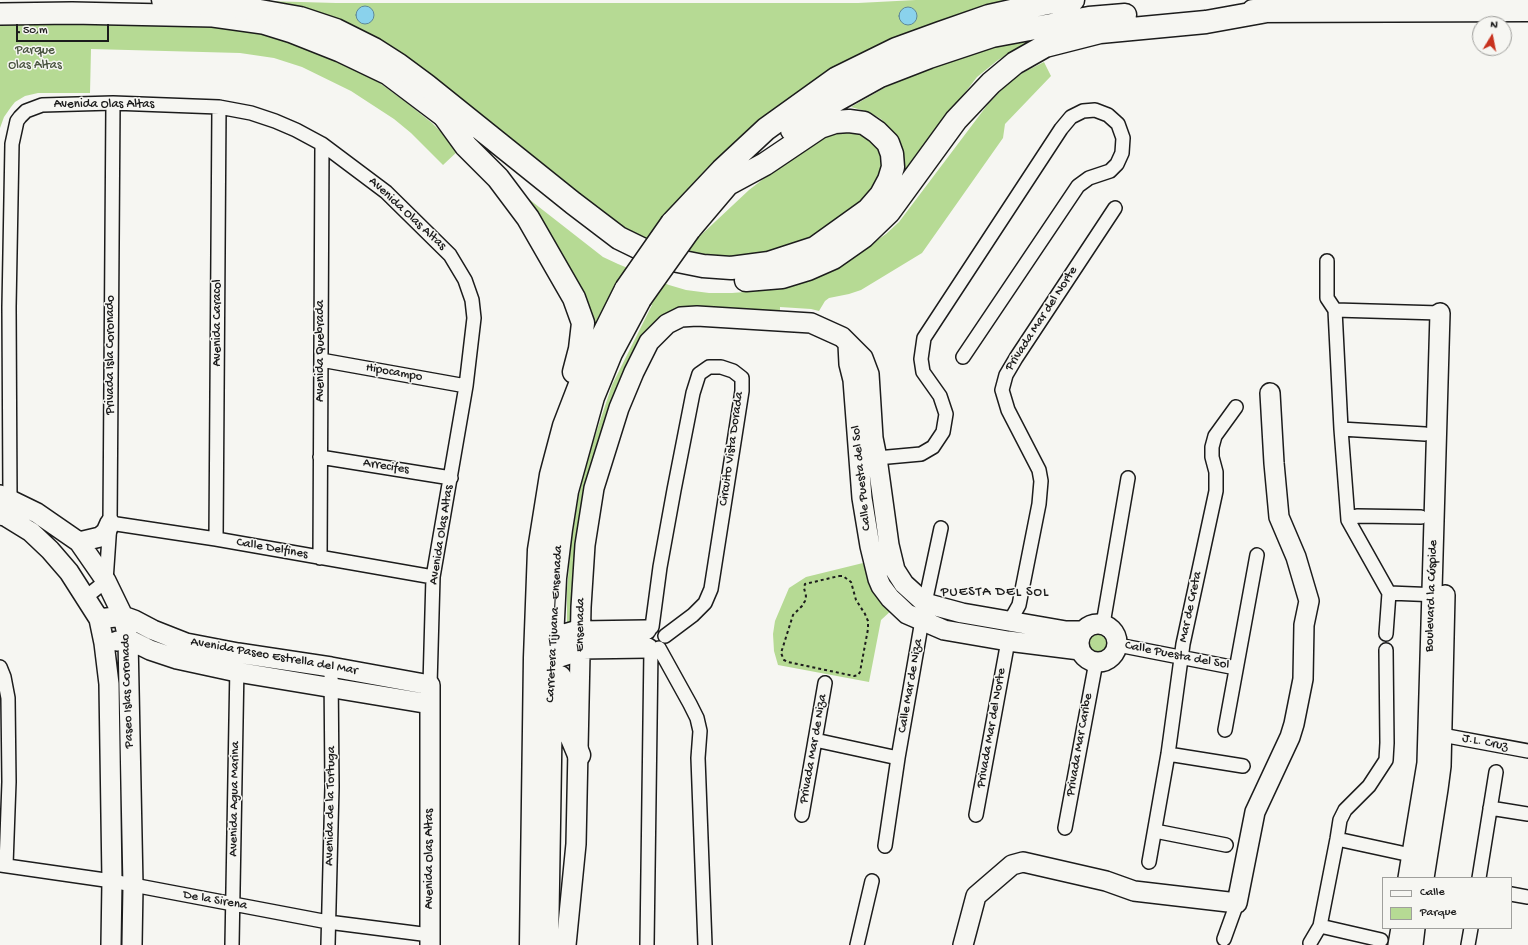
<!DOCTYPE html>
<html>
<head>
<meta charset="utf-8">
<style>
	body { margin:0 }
	#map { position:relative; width:1528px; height:945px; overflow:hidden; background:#f6f6f2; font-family:"Gochi Hand",sans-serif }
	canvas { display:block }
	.legend { position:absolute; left:1382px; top:877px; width:130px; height:52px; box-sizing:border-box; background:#f6f6f2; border:1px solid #9f9f9c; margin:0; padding:5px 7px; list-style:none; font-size:12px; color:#1c1c1c }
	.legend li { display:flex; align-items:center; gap:8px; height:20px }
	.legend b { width:20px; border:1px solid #9f9f9c }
	.north { position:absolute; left:1472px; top:16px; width:40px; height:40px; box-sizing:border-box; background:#f6f6f2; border:1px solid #9f9f9c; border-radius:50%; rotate:10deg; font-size:11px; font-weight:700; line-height:16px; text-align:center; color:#1c1c1c }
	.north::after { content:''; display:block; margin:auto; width:14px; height:18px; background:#c8321e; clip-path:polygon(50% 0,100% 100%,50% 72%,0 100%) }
	.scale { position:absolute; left:16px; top:24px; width:93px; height:18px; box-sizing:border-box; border:2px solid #1c1c1c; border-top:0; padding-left:5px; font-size:12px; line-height:14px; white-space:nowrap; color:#1c1c1c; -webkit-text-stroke:3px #f6f6f2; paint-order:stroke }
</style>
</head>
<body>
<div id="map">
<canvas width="1528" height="945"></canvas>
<ul class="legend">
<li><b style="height:5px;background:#f6f6f2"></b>Calle</li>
<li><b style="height:11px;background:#b6da94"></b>Parque</li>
</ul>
<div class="north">N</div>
<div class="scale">50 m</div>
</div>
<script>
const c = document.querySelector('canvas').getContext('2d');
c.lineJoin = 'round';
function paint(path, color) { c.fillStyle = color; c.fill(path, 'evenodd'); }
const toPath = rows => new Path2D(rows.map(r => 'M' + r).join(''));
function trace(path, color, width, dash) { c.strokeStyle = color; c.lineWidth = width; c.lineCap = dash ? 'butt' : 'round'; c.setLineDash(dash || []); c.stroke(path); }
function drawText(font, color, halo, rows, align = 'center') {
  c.font = font + ' "Gochi Hand",sans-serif'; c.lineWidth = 3; c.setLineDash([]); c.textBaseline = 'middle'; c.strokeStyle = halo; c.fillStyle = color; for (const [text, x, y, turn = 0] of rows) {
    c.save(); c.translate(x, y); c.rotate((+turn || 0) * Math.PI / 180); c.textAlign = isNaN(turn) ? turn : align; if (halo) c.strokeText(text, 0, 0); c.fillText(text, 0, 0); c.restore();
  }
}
paint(toPath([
	[229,0,336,3,858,3,916,0,1010,0,759,123,706,169,662,217,701,235,749,190,811,142,850,126,884,147,883,187,801,247,728,260,644,243,521,154],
	[69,24,193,25,248,28,267,31,342,60,377,81,407,103,432,123,459,150,443,165,411,133,394,119,351,91,302,67,274,58,240,53,91,49,90,93,38,93,25,96,15,102,11,107,4,117,0,128,0,25],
	[1034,38,998,60,977,77,900,177,898,141,894,133,881,119,869,112,851,107,886,87,930,68,1008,40],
	[1044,62,1051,76,1005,124,1003,138,922,253,861,290,849,294,829,298,825,301,819,311,811,309,780,307,780,311,682,309,622,387,578,624,567,624,567,589,571,543,578,499,587,460,612,385,652,305,615,290,608,299,590,333,507,182,603,257,618,264,669,285,686,290,709,293,732,293,757,291,802,282,842,265,886,234,899,222,988,104,1010,81,1026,71],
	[863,563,870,584,886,608,893,604,894,608,881,620,869,682,778,665,774,651,773,634,775,621,789,588,806,577],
	'1088 644a11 11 0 1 1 22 0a11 11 0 1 1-22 0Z'
]), '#b6da94');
const water = toPath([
	'356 15a9 9 0 1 1 18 0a9 9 0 1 1-18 0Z',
	'899 16a9 9 0 1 1 18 0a9 9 0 1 1-18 0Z'
]);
paint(water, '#8ad2ec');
trace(water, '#5e8999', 1);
const street = toPath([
	[1327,261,1327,298,1335,310,1341,429,1348,520,1389,593,1386,634],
	[1335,310,1440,313],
	[321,360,466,386],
	[1341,429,1425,434],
	[320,457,451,478],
	[877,458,921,454,933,447,943,432,946,414,940,396,923,372,921,359,924,338,1061,129,1071,117,1083,111,1095,110,1108,115,1118,124,1123,138,1122,153,1117,164,1110,171,1089,178,1078,186,963,357],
	[8,506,10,499,9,307,12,144,17,121,20,117,26,111,42,105,113,103,219,107,251,113,275,121,296,130,322,144,386,192,450,255,465,280,472,300,474,318,466,386,433,577,430,685],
	[1348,520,1357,516,1421,517],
	[110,523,216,539,433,577],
	[216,539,219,107],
	[320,558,322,144],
	[1389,593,1439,595],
	[86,597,106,581,110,523,113,103],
	[1010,621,1019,605,1039,504,1041,481,1039,470,1008,410,1002,390,1006,375,1016,358,1115,208],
	[1103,624,1128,478],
	[652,627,660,567,674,490,693,393,699,374,709,367,721,367,733,371,742,378,742,391,711,589,705,603,693,615,665,636],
	[1118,645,1236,668],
	[659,648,690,704,697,718,700,731,698,758,705,945],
	[0,667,4,677,8,698,9,782,6,865],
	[1225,730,1257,555],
	[1442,735,1528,751],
	[815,740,898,758],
	[1168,754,1243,766],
	[1490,808,1528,814],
	[802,815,825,683],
	[976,815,1008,641],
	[1065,828,1096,662],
	[1155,831,1226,845],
	[1337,839,1420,857],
	[885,846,898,758,925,603,941,528],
	[1149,862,1168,754,1183,644,1216,491,1216,472,1212,457,1212,447,1215,436,1236,407],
	[0,865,112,881,328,922,430,935],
	[1479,878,1496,772],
	[1511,894,1528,897],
	[1320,926,1381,940],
	[1224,939,1237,903],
	[1310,943,1320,926,1337,839,1340,820,1345,810,1369,786,1386,760,1387,743,1386,650],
	[232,945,237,665],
	[328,945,332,787,331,667],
	[647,945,651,649],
	[857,945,872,881],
	[1468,945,1471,928]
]);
const secondary = toPath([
	[848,344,849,364,853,380,862,498,870,546,878,579,881,586,890,598,907,614,944,630,1008,641,1080,650],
	[0,495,37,513,79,542,106,581,123,616,128,639,133,886,132,945],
	[0,515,5,516,31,532,50,550,69,572,99,619,104,643,109,684,112,881,111,945],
	[79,542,100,537,106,532,110,523],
	[99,619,123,616,134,620,153,630,186,643,238,653,331,667,430,685,430,945],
	'1079 643a19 19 0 1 1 38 0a19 19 0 1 1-38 0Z',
	[580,631,646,630],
	[117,641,128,639,150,650,177,659,237,672,430,704],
	[580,649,648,648],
	[1408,878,1427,763,1440,313],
	[1424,878,1438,789,1441,766,1445,595],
	[566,945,576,844,581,607,585,545,594,488,619,408,634,372,649,342,667,324,681,317,697,316,811,323,842,337,863,358,869,374,873,438,877,458,889,545,895,570,904,584,925,603,962,613,1066,631,1083,631],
	[963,945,976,896,1012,865,1023,862,1106,881,1134,891,1237,903,1255,812,1290,737,1294,724,1303,679,1304,625,1309,601,1296,557,1279,517,1274,463,1270,393],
	[1398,945,1401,928],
	[1413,945,1415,928]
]);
const primary = toPath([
	[0,14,72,13,213,16,263,23,292,32,340,51,388,74,445,117]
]);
const highway = toPath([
	[163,0,225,5,300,18,336,30,374,49,399,65,426,85,573,203,619,238,658,257,703,266,731,268,769,263,815,248,868,210,881,195,889,180,893,167,892,154,888,143,877,132,864,123,849,121,835,122,820,127,765,164,728,184],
	[1253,11,1528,10],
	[445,117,466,146,498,178,528,218,574,298,583,323,580,349,574,372],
	[792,130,817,111,880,76,929,57,992,36,1089,18,1125,15],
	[672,223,722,170,766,129,837,78,896,49,940,33,989,16,1047,3,1073,0],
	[689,230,728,184,739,175],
	[746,280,782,277,808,269,833,258,863,237,889,212,956,120,991,83,1015,63,1045,46,1100,32,1206,22,1267,11],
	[552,639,580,631],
	[552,658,580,649],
	[560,677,565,686,567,717,571,736,579,755],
	[531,945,535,658,539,550,551,475,564,426,586,369,626,289],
	[547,945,552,639,555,578,561,529,567,491,593,397,611,353,640,299]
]);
trace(street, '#1c1c1c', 16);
trace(secondary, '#1c1c1c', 22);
trace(primary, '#1c1c1c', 24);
trace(highway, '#1c1c1c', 25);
trace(toPath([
	[17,32,35,33,41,31],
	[839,576,843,576,851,582,856,600,865,614,868,621,868,629,860,672,858,675,854,676,788,662,784,660,781,653,793,615,802,606,805,601,806,596,804,588,805,584,839,576]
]), '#1c1c1c', 2, [3, 3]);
trace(street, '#f6f6f2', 13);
trace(secondary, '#f6f6f2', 19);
trace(primary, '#f6f6f2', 21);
trace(highway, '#f6f6f2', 22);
const highwayBridge = toPath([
	[626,289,672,223],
	[640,299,689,230]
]);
trace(highwayBridge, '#1c1c1c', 25, []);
trace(highwayBridge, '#f6f6f2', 22);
drawText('13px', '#4a5540', '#f6f6f2', [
	["Parque",35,51],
	["Olas Altas",35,66]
]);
drawText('13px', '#1c1c1c', '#f6f6f2', [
	["Avenida Olas Altas",104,105],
	["Avenida Olas Altas",407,214,43],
	["Privada Mar del Norte",1042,319,-57],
	["Avenida Caracol",218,323,-90],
	["Avenida Quebrada",321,351,-90],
	["Privada Isla Coronado",111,355,-90],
	["Hipocampo",394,373,10],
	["Circuito Vista Dorada",732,449,-82],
	["Arrecifes",386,467,9],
	["Calle Puesta del Sol",862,478,-96],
	["Avenida Olas Altas",442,535,-81],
	["Calle Delfines",272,549,10],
	["Boulevard la Cúspide",1432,596,-88],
	["Mar de Creta",1191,607,-78],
	["Carretera Tijuana–Ensenada",555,624,-87],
	["Ensenada",581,625,-89],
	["Calle Puesta del Sol",1177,656,11],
	["Avenida Paseo Estrella del Mar",274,657,10],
	["Calle Mar de Niza",911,686,-80],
	["Paseo Islas Coronado",128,691,-92],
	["Privada Mar del Norte",992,728,-80],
	["J.L. Cruz",1485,743,11],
	["Privada Mar Caribe",1080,745,-80],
	["Privada Mar de Niza",814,749,-80],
	["Avenida Agua Marina",235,799,-89],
	["Avenida de la Tortuga",331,806,-89],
	["Avenida Olas Altas",430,859,-90],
	["De la Sirena",215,901,10]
]);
c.letterSpacing = '1px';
drawText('14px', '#1c1c1c', '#f6f6f2', [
	["PUESTA DEL SOL",995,593]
]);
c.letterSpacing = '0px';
</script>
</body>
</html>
